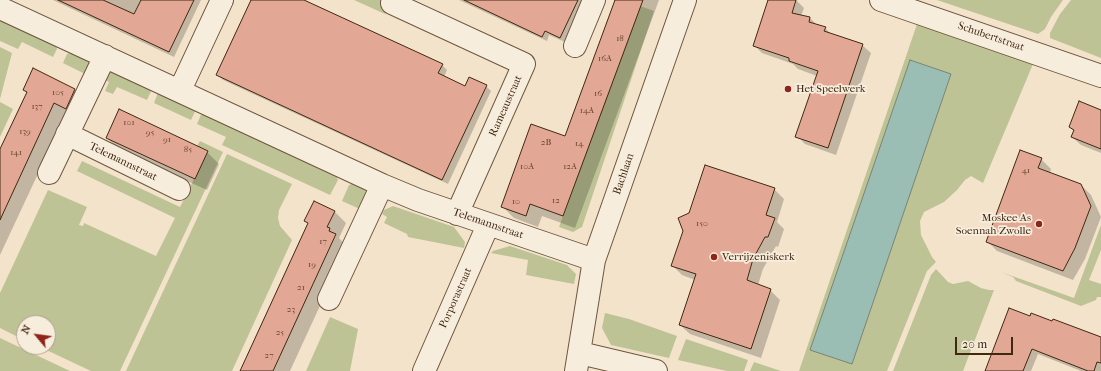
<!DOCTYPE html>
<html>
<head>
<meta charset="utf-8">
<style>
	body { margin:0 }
	#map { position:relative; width:1101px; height:371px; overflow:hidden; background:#f3e3cb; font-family:"IM FELL French Canon",serif }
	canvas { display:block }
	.north { position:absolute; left:16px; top:315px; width:40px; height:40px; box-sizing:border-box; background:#f7eddd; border:1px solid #ae9e8b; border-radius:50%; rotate:299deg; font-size:11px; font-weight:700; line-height:16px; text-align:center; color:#412810 }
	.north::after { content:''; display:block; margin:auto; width:14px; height:18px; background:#8f2418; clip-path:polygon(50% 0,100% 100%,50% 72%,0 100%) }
	.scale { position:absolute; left:955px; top:337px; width:58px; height:18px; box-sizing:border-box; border:2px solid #412810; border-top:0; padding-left:5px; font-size:12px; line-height:14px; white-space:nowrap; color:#412810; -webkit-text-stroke:3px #f7eddd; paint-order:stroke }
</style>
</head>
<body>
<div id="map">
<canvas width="1101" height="371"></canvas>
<div class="north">N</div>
<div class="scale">20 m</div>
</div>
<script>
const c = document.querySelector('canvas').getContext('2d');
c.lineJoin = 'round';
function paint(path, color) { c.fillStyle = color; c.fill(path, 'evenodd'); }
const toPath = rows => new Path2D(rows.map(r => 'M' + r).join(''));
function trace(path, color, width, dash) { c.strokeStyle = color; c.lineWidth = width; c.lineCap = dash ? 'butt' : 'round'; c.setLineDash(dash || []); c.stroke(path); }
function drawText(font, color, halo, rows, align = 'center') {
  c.font = font + ' "IM FELL French Canon",serif'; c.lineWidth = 3.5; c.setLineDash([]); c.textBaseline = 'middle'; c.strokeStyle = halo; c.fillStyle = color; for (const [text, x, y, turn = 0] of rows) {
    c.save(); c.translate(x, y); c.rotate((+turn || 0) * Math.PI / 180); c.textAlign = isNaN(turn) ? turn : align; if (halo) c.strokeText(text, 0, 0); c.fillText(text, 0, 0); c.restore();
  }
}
paint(toPath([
	[354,0,391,0,385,14],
	[937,0,1063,0,1051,17,1045,29,1038,34],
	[1071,0,1101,0,1101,58,1050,38,1050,33,1060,14],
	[640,6,654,11,582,227,573,232,559,227],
	[0,16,54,41,57,49,53,57,22,42,18,49,0,41],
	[917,24,1033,64,983,183,971,176,965,180,957,190,944,202,924,212,920,221,921,235,932,257,936,262,927,271,887,371,799,371],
	[910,60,951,74,852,364,810,350],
	[0,47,12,53,0,99],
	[76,51,88,58,90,62,85,74,63,63,67,54],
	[112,71,153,87,147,100,117,87,113,94,105,91,109,82,103,79,107,73],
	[159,90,197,107,191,120,154,103],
	[0,102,13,109,0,137],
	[203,110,334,171,338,180,330,195,222,145,226,137,197,124],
	[200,141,223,152,120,371,91,371,40,347,48,347,48,323,24,323,24,340,0,328,0,293,48,190,87,207,79,225,83,226,84,223,156,256,175,218,77,171,82,161,180,207,208,151,197,146],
	[227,154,292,184,279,210,278,218,280,226,292,240,232,371,126,371],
	[357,182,365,189,367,196,362,210,342,201,349,185],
	[393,206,454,227,465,242,464,248,408,237,407,234,384,223,387,217,382,214,384,210],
	[1101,225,1101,250,1089,280,1101,284,1101,297,1097,297,1096,300,1081,306,1016,281,1013,277,1001,272,1074,298],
	[510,246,567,265,576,274,574,284,526,275,528,260,491,253,493,251],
	[936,269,948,282,953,284,968,281,981,288,989,290,994,290,963,371,893,371,931,275],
	[605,313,629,319,677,336,669,358,611,345,602,328],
	[330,317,358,329,350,371,306,371],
	[0,338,70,371,0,371],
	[686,339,748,360,744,371,727,371,678,360],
	[754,362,781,371,750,371]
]), '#bec395');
const water = toPath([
	[910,60,951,74,852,364,810,350,910,60]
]);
paint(water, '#9bbeb4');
trace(water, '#778272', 1);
paint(toPath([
	[53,0,201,0,174,57],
	[252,0,302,0,442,65,447,70,444,77,465,87,486,86,491,91,448,184,223,80,218,75],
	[459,0,584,0,565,42,549,35,547,41],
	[616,0,659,0,575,228,542,216,538,227,514,218,502,206,565,138],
	[769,0,796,0,804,8,801,16,810,18,818,26,825,28,832,35,862,45,871,53,836,155,805,144,797,136,817,76,798,69,793,64,762,53,754,45],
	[34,70,75,90,86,101,66,114,0,255,0,152,27,93,24,90],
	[1101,111,1101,153,1081,145,1072,137,1075,132,1070,127],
	[107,138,207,152,219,164,207,190,119,150],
	[1041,159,1051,169,1050,173,1081,185,1091,195,1101,217,1085,259,1073,280,997,251,987,241],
	[774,189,784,199,777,222,784,229,778,247,776,246,763,269,758,285,770,290,780,300,761,358,690,334,680,325,695,280,682,275,672,265],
	[334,211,346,223,339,238,347,247,290,371,241,371,309,224,306,221],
	[1031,317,1101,338,1101,371,1081,371,1038,354,1031,371,986,371]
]), '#0003');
const building = toPath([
	[58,0,103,0,134,14,141,0,194,0,169,52,58,0],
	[251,0,304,0,443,64,438,73,465,86,469,77,487,85,442,180,216,75,251,0],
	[464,0,578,0,560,38,545,31,542,37,464,0],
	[615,0,643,0,563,216,530,204,526,216,501,207,531,124,565,136,615,0],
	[768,0,796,0,792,13,810,17,809,22,826,27,824,31,863,44,828,148,795,137,818,71,789,61,789,58,753,46,768,0],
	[33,68,75,89,66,109,54,103,0,220,0,149,27,92,23,90,33,68],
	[1079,101,1101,110,1101,149,1071,137,1074,130,1069,127,1079,101],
	[119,109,208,151,195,179,106,138,119,109],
	[1020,150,1042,158,1038,168,1081,184,1091,206,1075,248,1063,271,986,242,1020,150],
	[705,165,775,188,766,215,775,218,768,237,765,237,753,259,747,280,771,289,751,349,679,325,696,274,671,266,683,231,678,218,689,213,705,165],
	[314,201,335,211,327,227,330,228,329,231,336,234,273,371,240,371,308,223,304,221,314,201],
	[1009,308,1030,316,1031,313,1052,321,1053,319,1101,337,1101,363,1097,362,1094,371,1088,371,1032,349,1023,371,985,371,1009,308]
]);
paint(building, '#e2a895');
trace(building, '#412810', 1);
const minor = toPath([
	[881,0,1101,76],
	[392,3,524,64,457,214],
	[0,8,382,185,418,200,594,260],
	[575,46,594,0],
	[180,90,222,0],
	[67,134,179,189],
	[49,173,105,56],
	[329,299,382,185],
	[580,353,656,371],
	[424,371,488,225],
	[576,371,594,260,685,0]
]);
trace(minor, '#6e573f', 24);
trace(minor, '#f7eddd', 22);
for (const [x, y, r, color] of [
	[788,89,4,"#8f2418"],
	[1039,224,4,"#8f2418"],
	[714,257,4,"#8f2418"]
]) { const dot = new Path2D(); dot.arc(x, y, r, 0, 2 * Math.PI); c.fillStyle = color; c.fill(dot); trace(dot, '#f7eddd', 1.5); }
drawText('9px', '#694831', null, [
	["18",620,39],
	["16A",605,59],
	["105",58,93],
	["16",598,94],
	["137",37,107],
	["14A",587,111],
	["101",129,123],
	["139",25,132],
	["95",150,133],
	["91",167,140],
	["2B",546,143],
	["14",579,144],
	["85",188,150],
	["141",16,153],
	["10A",527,167],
	["12A",570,167],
	["41",1026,171],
	["12",556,201],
	["10",516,202],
	["150",702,224],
	["17",323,242],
	["19",312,265],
	["21",301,288],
	["23",291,310],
	["25",280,333],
	["27",269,356]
]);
drawText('11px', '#412810', '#f7eddd', [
	["Schubertstraat",991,37,19],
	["Rameaustraat",506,106,-66],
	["Telemannstraat",123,162,26],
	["Bachlaan",624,174,-71],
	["Telemannstraat",488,224,19],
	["Porporastraat",456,298,-66]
]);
drawText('11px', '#412810', '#f7eddd', [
	["Het Speelwerk",796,89],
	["Moskee As",1031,218,"right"],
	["Soennah Zwolle",1031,231,"right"],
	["Verrijzeniskerk",722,257]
], 'left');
</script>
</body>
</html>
